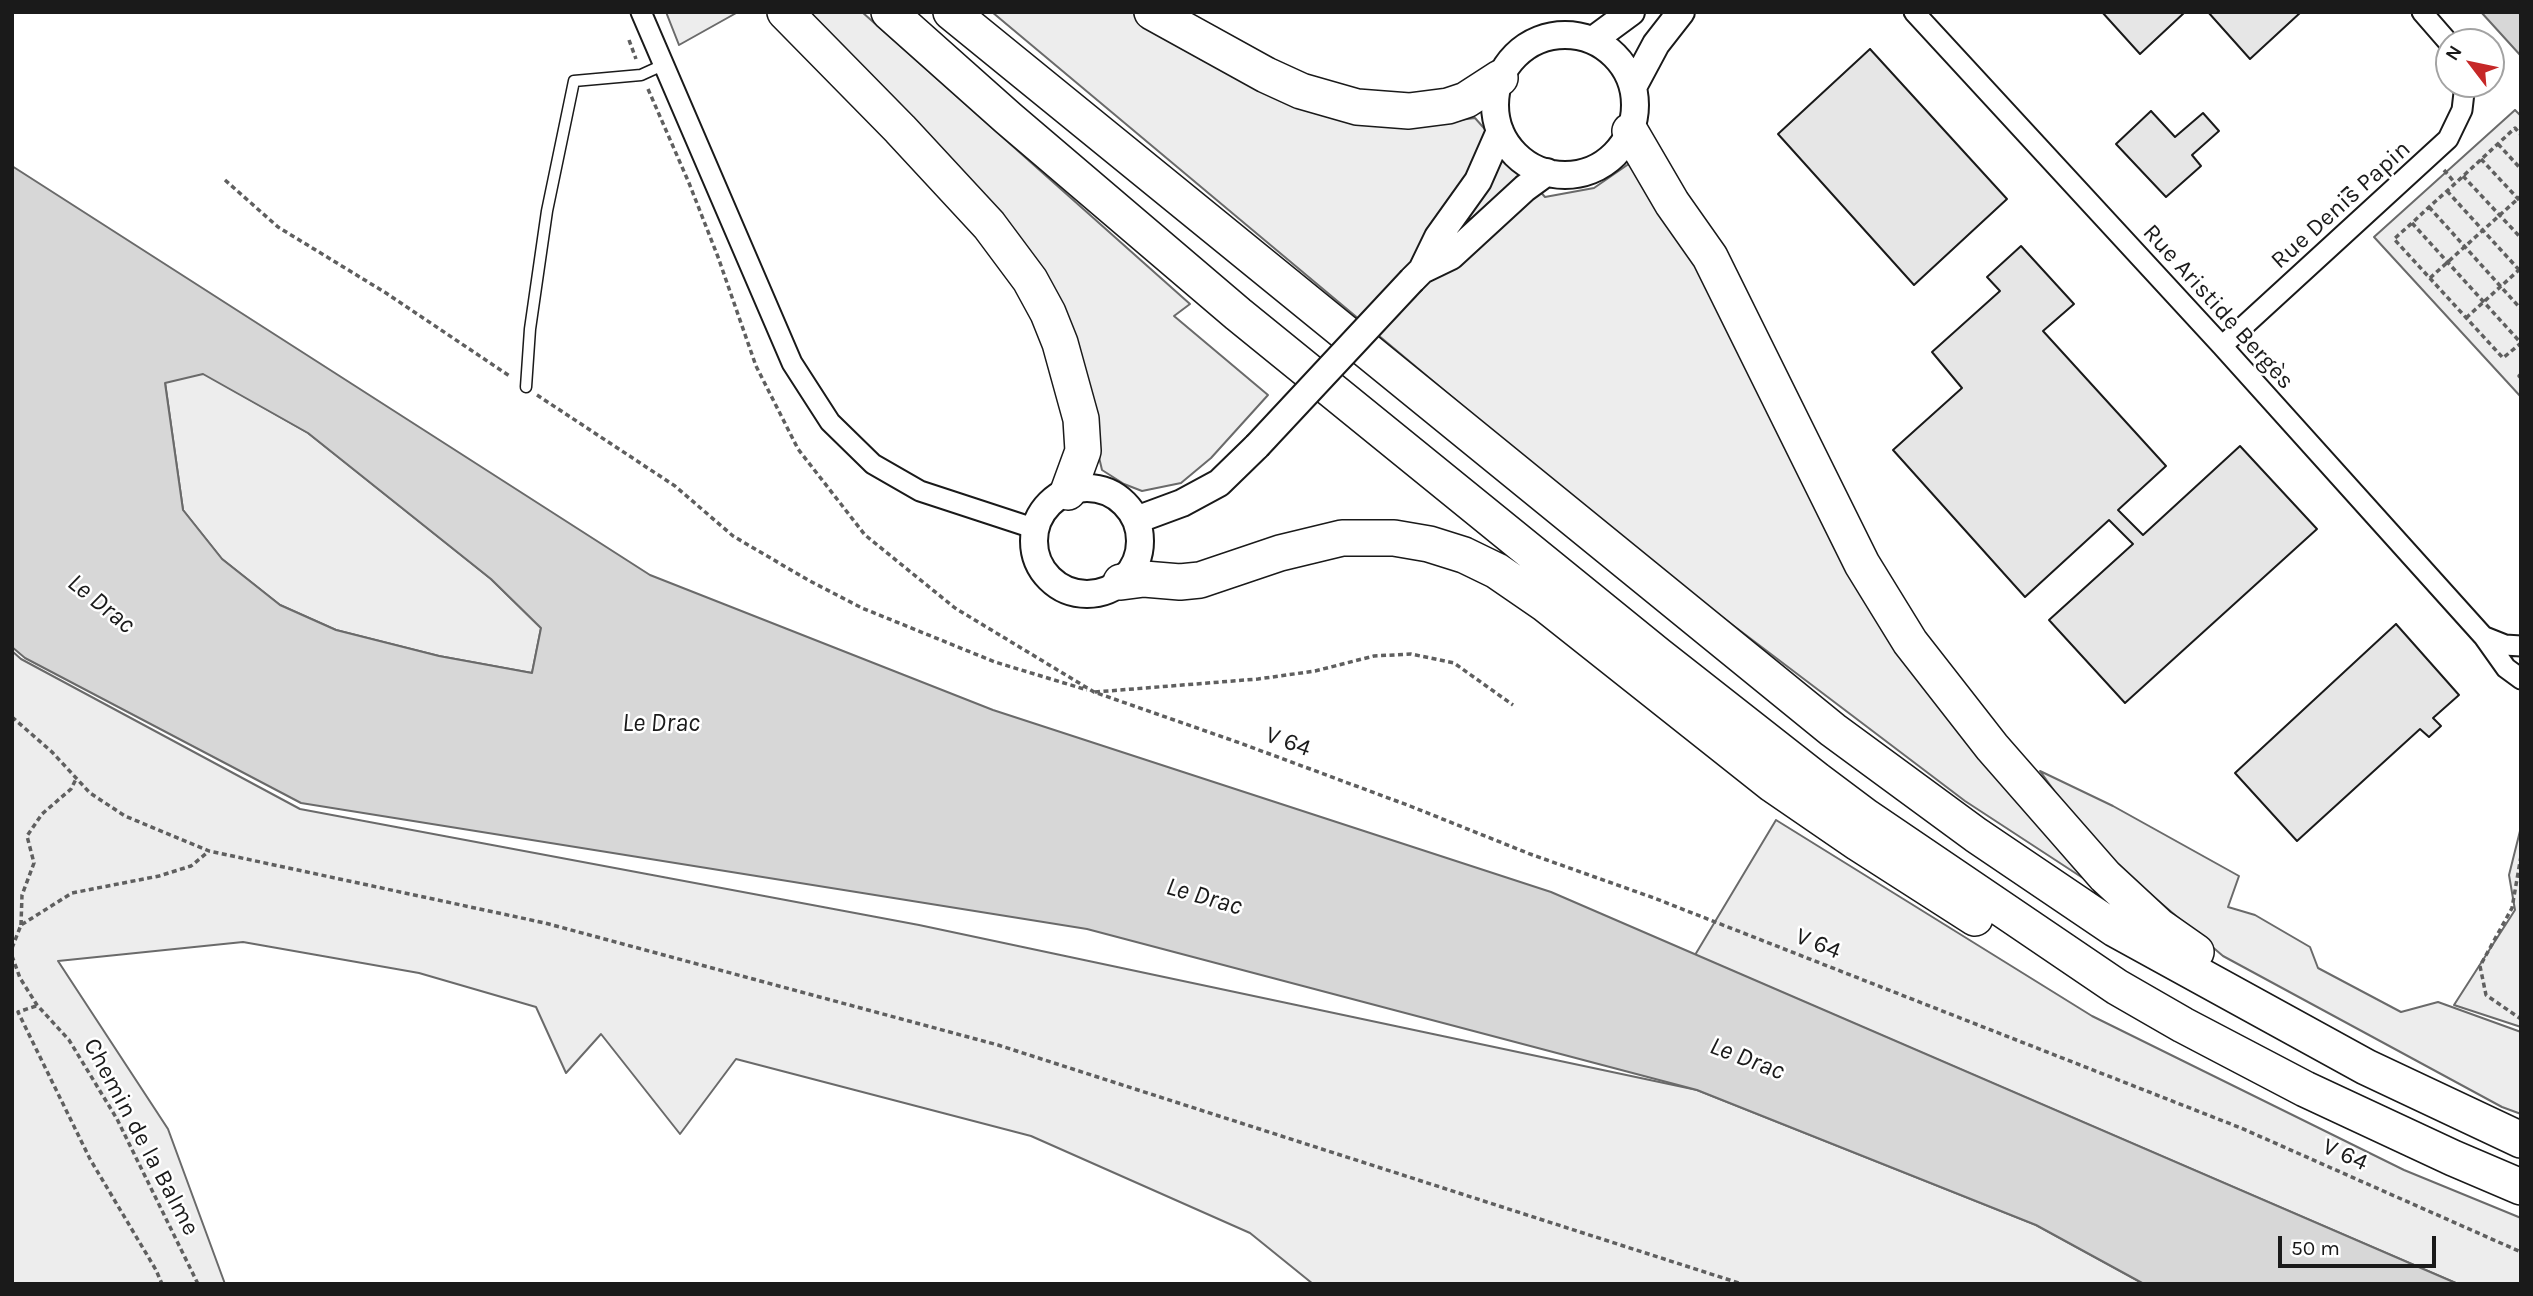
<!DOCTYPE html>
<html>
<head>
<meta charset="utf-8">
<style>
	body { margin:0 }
	#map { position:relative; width:2533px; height:1296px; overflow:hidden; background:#fff; font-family:Karla,sans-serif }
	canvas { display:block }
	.frame { position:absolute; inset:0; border:14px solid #1a1a1a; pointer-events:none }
	.north { position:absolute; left:2435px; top:28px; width:70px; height:70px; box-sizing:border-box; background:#fff; border:2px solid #a3a3a3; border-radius:50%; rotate:302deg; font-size:19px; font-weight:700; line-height:28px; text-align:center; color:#1a1a1a }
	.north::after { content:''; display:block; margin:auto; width:24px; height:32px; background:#c62828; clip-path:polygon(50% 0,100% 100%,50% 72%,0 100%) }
	.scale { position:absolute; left:2278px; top:1236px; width:158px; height:32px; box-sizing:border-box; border:4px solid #1a1a1a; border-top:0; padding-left:9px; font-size:21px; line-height:24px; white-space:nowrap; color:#1a1a1a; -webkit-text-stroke:5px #fff; paint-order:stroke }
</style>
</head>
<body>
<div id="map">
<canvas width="2533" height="1296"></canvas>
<div class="frame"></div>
<div class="north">N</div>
<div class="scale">50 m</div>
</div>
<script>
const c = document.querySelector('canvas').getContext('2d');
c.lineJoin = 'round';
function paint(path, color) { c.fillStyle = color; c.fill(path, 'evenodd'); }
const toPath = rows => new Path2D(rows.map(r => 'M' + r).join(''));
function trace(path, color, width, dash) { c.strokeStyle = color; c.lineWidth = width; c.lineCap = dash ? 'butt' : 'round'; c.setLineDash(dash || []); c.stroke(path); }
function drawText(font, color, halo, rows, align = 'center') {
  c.font = font + ' Karla,sans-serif'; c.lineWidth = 5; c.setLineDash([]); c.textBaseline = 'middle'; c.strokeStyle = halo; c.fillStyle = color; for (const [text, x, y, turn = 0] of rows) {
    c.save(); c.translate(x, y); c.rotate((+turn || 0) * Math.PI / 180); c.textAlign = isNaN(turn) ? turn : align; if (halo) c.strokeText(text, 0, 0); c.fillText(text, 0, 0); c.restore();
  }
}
const built = toPath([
	[666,12,738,12,679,45,666,12],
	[801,12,862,12,1190,304,1174,316,1268,395,1211,458,1181,483,1142,491,1124,484,1102,470,1082,385,1043,282,801,12],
	[992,12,1132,12,1219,63,1428,124,1475,118,1545,197,1594,188,1633,161,1696,261,1822,518,2115,899,1965,801,1689,592,1562,489,992,12],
	[2515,110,2521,116,2521,397,2374,237,2515,110],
	[203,373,308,433,491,579,541,628,532,673,439,656,336,630,280,605,222,559,183,510,165,382,203,373],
	[12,651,21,659,300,809,919,925,1697,1090,2036,1225,2144,1284,1313,1284,1250,1233,1031,1136,736,1059,680,1134,601,1034,566,1073,536,1007,419,973,243,942,58,961,168,1129,225,1284,12,1284,12,651],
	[2040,771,2113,806,2239,876,2228,907,2255,915,2310,947,2318,968,2401,1012,2438,1002,2521,1032,2521,1114,2502,1107,2223,956,2094,846,2040,771],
	[1776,820,2092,1016,2404,1170,2521,1218,2521,1284,2458,1284,1695,955,1776,820],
	[2521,827,2521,1027,2454,1005,2515,910,2509,875,2521,827]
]);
paint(built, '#ededed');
trace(built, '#6a6a6a', 2);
const water = toPath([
	[2481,12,2518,12,2521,15,2521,56,2481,12],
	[12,166,650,575,993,710,1551,892,2458,1284,2144,1284,2036,1225,1697,1090,1087,929,301,803,25,658,12,647,12,166],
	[203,374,308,433,491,579,541,628,532,673,439,656,336,630,280,605,222,559,183,510,165,383,203,374]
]);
paint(water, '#d7d7d7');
trace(water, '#6a6a6a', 2);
const building = toPath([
	[2102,12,2185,12,2140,54,2102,12],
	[2208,12,2301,12,2250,59,2208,12],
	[1870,49,2007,199,1914,285,1778,134,1870,49],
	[2151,111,2175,137,2203,113,2219,131,2192,155,2201,166,2166,197,2116,144,2151,111],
	[2347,187,2355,196,2345,205,2337,196,2347,187],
	[2021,246,2074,304,2043,331,2166,466,2118,510,2143,535,2240,446,2317,529,2125,703,2049,620,2133,544,2109,520,2025,597,1893,450,1962,388,1932,352,2000,291,1987,277,2021,246],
	[2396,624,2459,695,2433,718,2441,726,2429,737,2420,729,2297,841,2235,773,2396,624]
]);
paint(building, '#e6e6e6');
trace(building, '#1a1a1a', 2);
const lane = toPath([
	[526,387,530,329,547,211,574,81,641,75,663,65]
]);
const street = toPath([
	[641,12,792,363,830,422,873,464,920,491,1036,529],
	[1914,12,2222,346,2484,637,2506,668,2521,679],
	[2422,12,2449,43],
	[2222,346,2448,139,2462,110,2465,84],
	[2485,637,2505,645,2521,646]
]);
const secondary = toPath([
	'1495 105a70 70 0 1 1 140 0a70 70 0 1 1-140 0Z',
	[1593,40,1631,12],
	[1633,87,1656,44,1681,12],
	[1422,270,1438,237,1478,181,1500,131],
	[1412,280,1422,270,1451,256,1525,188,1547,172],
	'1034 541a53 53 0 1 1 106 0a53 53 0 1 1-106 0Z',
	[1136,520,1182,503,1219,483,1257,446]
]);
const highway = toPath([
	[785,12,900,129,989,225,1030,280,1048,313,1060,343,1081,419,1083,451,1068,492],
	[889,12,1008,118,1238,314,1658,655,1817,780,1865,816,2117,987,2183,1025,2305,1089,2453,1158,2521,1187],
	[951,12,1833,730,1976,835,2115,929,2366,1067,2521,1140],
	[1152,12,1266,75,1301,91,1357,107,1409,111,1448,106,1466,100,1500,78],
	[1630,131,1672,203,1710,257,1862,564,1910,642,1992,747,2105,876,2159,926,2196,952],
	[1121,582,1144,579,1180,582,1200,580,1280,553,1342,538,1394,538,1429,544,1464,555,1497,571,1545,604,1772,784,1858,843,1975,918]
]);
trace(lane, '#1a1a1a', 13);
trace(street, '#1a1a1a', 23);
trace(secondary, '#1a1a1a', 30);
trace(highway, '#1a1a1a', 38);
trace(toPath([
	[629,40,636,59],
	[648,89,689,183,718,257,756,366,798,449,865,535,955,608,1094,692,1240,743,1410,806,1530,854,1654,898,2241,1128,2521,1252],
	[2498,144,2521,169],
	[2481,159,2521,202],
	[2444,170,2455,183],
	[2463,176,2521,238],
	[225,180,278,227,386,293,511,377],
	[2447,191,2521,272],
	[2429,207,2521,309],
	[2412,223,2521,343,2503,358,2394,239,2412,223,2429,207,2447,191,2515,128,2521,135],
	[2430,278,2521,196],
	[2466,318,2521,268],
	[2521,374,2519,376,2521,378],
	[537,395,675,486,733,536,808,580,862,608,995,662,1087,690],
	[1095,692,1258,679,1315,671,1374,656,1411,654,1454,663,1513,705],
	[12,717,52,752,90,793,125,816,209,851,545,923,998,1045,1742,1284],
	[2521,856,2512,908,2480,966,2486,995,2521,1019],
	[21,925,22,895,34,863,27,836,42,814,71,789,76,779],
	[12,948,21,925,72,893,159,876,191,866,208,852],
	[12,956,20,978,37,1005,69,1040,117,1119,198,1284],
	[36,1006,18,1012,90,1159,156,1270,162,1284]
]), '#5f5f5f', 3.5, [5, 3.5]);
trace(lane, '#fff', 10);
trace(street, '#fff', 19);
trace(secondary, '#fff', 26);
trace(highway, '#fff', 35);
const secondaryBridge = toPath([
	[1257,446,1412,280]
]);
trace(secondaryBridge, '#1a1a1a', 30, []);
trace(secondaryBridge, '#fff', 26);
drawText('24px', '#1a1a1a', '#fff', [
	["Rue Denis Papin",2341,205,-42],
	["Rue Aristide Bergès",2218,307,48],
	["V 64",1288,742,20],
	["V 64",1818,944,22],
	["Chemin de la Balme",141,1137,62],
	["V 64",2345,1155,24]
]);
drawText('italic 26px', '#1a1a1a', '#fff', [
	["Le Drac",101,604,39],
	["Le Drac",661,724],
	["Le Drac",1204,897,16],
	["Le Drac",1747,1059,21]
]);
</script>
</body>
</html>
